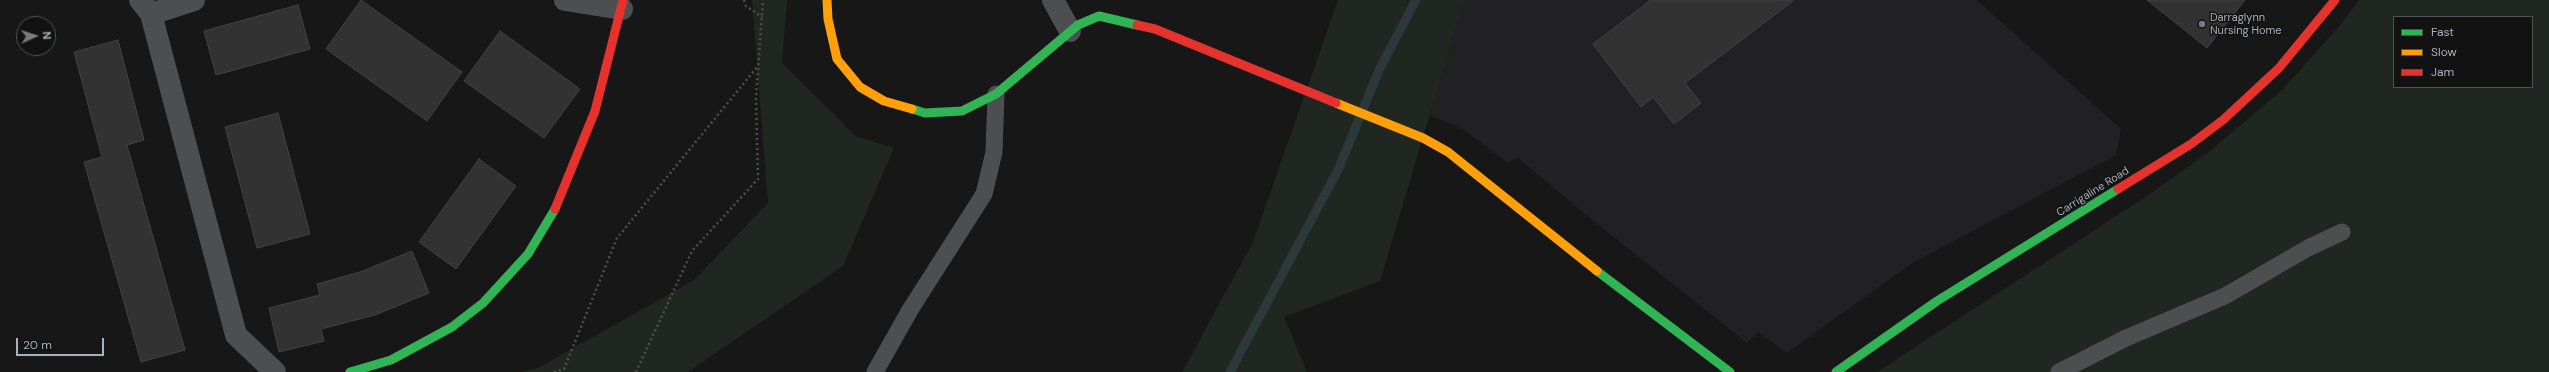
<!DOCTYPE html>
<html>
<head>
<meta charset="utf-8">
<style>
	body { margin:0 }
	#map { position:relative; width:2549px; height:372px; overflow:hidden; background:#171718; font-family:"DM Sans",sans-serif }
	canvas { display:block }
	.legend { position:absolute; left:2393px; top:16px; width:140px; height:72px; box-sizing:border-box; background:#121213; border:1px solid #4e5255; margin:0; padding:5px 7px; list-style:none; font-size:12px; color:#a9b1b8 }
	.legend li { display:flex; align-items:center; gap:8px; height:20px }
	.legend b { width:20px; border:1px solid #4e5255 }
	.north { position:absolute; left:16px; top:16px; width:40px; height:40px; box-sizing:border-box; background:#121213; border:1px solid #4e5255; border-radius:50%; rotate:87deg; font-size:11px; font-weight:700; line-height:16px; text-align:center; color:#a9b1b8 }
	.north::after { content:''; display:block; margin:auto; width:14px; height:18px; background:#767b80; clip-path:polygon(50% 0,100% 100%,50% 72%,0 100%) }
	.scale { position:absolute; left:16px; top:338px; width:88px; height:18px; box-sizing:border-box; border:2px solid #a9b1b8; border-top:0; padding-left:5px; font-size:12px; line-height:14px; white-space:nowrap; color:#a9b1b8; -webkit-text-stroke:3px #121213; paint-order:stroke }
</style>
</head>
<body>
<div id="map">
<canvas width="2549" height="372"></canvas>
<ul class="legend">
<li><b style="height:5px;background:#30b455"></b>Fast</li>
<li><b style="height:5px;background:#ff9f0a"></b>Slow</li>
<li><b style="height:5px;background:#e5322d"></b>Jam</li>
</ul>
<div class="north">N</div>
<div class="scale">20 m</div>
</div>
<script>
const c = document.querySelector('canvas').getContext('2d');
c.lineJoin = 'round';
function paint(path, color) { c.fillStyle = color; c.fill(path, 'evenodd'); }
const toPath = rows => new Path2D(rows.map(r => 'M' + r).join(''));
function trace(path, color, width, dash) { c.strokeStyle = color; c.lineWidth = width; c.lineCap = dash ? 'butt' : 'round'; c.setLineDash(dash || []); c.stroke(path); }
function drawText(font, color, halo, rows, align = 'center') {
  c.font = font + ' "DM Sans",sans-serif'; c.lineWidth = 3; c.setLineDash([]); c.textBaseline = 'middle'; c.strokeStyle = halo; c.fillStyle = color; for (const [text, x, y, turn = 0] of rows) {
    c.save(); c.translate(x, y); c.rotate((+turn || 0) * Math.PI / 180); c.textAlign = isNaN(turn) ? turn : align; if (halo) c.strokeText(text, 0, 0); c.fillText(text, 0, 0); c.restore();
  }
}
paint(toPath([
	[1421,0,1977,0,2121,129,2116,155,1914,262,1787,353,1758,332,1747,343,1581,211,1517,157,1508,163,1460,127,1341,83]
]), '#212123');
paint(toPath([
	[752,0,787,0,782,63,856,136,894,148,843,266,688,372,521,372,538,368,694,280,768,203],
	[1338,0,1464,0,1380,281,1284,317,1307,372,1182,372,1253,242],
	[2359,0,2549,0,2549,372,1877,372,2150,194,2210,151,2283,89,2341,24],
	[2394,17,2532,17,2532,87,2394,87]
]), '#202620');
trace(toPath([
	[1230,372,1339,168,1379,70,1416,0]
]), '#2d383b', 9);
const building = toPath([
	[361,0,462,72,427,121,326,49,361,0],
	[1651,0,1794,0,1685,83,1701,103,1674,124,1653,97,1641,107,1593,44,1651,0],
	[2147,0,2245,0,2207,48,2147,0],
	[298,5,310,49,216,75,204,31,298,5],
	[500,31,580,89,544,138,464,81,500,31],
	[118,40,144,140,127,145,185,350,141,362,84,162,102,157,74,52,118,40],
	[278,113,310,234,257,248,225,127,278,113],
	[479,159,516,186,456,269,419,242,479,159],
	[412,251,429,293,375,315,321,329,324,341,279,352,269,308,320,295,317,284,360,272,412,251]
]);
paint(building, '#323233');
trace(building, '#404244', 1);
trace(toPath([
	[744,0,746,6,762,17],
	[554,372,564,369,617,238,758,66],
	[636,372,692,251,758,179,756,98,763,0]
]), '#4d4f52', 2.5, [2, 3]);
trace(toPath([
	[875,372,910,310,984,194,994,152,996,94],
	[2059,372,2126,338,2225,296,2308,248,2342,232]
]), '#4c4e50', 17);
trace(toPath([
	[140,0,151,14,236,335,275,372],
	[565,0,622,9],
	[1053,0,1070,31],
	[151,14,194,0]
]), '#4c4e50', 22);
trace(toPath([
	[912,109,925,113,962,111,996,94,1078,25,1099,16,1137,25],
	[1597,271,1730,372],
	[350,372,391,360,452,327,483,303,528,254,555,209],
	[1836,372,1937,301,2118,189]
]), '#30b455', 9);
trace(toPath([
	[827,0,828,19,837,59,860,87,884,101,912,109],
	[1336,103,1423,138,1448,152,1597,271]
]), '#ff9f0a', 9);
trace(toPath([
	[1137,25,1155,29,1336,103],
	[2118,189,2191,144,2223,120,2279,68,2335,0],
	[555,209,595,111,623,0]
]), '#e5322d', 9);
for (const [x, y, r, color] of [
	[2202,24,4,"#767b80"]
]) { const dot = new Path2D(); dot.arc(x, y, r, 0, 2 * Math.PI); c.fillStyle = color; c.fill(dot); trace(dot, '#121213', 1.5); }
drawText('11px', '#a9b1b8', '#121213', [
	["Darraglynn",2210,18],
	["Nursing Home",2210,31]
], 'left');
drawText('11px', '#a9b1b8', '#121213', [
	["Carrigaline Road",2093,192,-32]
]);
</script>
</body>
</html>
